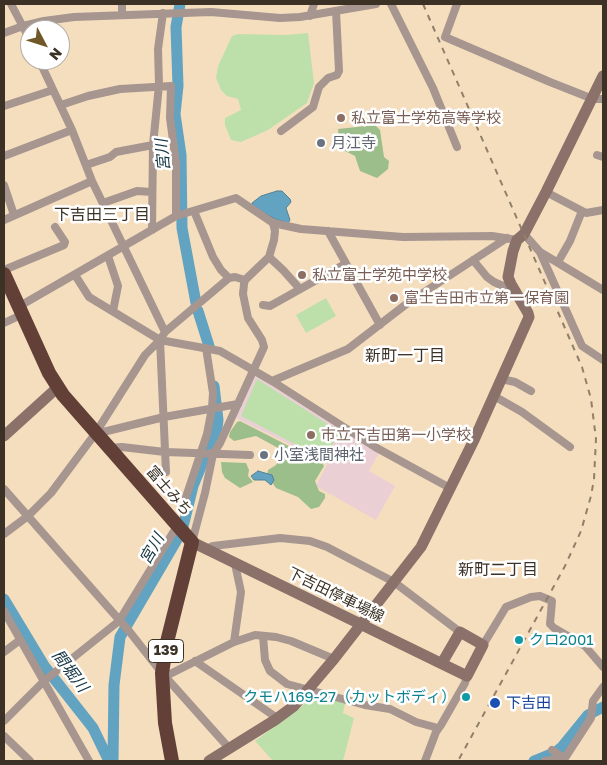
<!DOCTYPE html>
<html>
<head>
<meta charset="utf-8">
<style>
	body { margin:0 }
	#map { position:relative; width:607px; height:765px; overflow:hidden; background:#f5debd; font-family:"Golos Text",sans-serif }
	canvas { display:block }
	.frame { position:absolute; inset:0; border:5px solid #3b3225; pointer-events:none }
	.north { position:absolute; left:20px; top:20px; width:50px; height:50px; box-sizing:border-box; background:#fff; border:1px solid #b1ada8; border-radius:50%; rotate:130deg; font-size:14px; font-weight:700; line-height:20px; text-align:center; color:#3b3225 }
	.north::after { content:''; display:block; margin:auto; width:18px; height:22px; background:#705829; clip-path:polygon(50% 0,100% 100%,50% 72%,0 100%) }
</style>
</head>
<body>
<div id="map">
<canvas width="607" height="765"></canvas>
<div class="frame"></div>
<div class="north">N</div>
</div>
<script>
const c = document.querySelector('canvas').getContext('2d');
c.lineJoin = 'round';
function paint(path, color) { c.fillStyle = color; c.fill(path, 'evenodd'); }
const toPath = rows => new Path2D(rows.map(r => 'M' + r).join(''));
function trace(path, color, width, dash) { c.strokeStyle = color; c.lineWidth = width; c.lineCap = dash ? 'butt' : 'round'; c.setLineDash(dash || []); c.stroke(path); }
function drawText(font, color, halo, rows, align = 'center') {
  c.font = font + ' "Golos Text","Noto Sans JP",sans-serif'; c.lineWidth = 5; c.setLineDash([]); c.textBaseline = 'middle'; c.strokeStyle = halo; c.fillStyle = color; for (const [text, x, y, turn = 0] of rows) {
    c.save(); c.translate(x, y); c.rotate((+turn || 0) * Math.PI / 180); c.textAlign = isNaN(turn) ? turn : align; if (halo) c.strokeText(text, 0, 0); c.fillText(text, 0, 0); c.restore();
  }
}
paint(toPath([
	[257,376,379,453,369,471,395,486,376,520,316,486,328,463,236,418,253,377]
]), '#ead0d5');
paint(toPath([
	[308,33,314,83,307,103,268,130,241,142,231,140,225,125,225,118,241,110,238,99,227,96,221,90,216,78,218,66,232,36,238,34,287,35],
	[326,298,336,316,306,333,296,315],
	[257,379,340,432,324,459,241,416],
	[312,696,345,703,343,713,354,718,343,761,273,761,255,741,299,709]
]), '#bde0ab');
paint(toPath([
	[375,125,380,130,384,157,389,161,388,169,377,178,360,171,355,156,343,150,339,143,338,129],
	[240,421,322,463,324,466,315,481,319,491,325,494,325,498,319,507,311,509,298,497,276,488,271,481,266,481,268,470,276,465,282,455,280,449,256,436,234,441,229,437,230,432,237,422],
	[221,462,246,463,249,470,248,476,253,482,240,488,225,478,222,472]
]), '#9cbe8b');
const water = toPath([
	[277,191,282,191,290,199,291,202,286,208,290,220,288,223,275,219,252,206,252,203,261,196,277,191],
	[258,471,272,475,274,480,271,485,265,480,254,480,251,476,258,471]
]);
paint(water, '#61a3c0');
trace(water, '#568192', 1);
trace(toPath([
	[180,4,176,27,178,86,175,114,181,155,182,228,196,303],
	[198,311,209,346],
	[4,599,45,667,93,728,109,761],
	[113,761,114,685,120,637,182,531,193,486,217,428,218,420,214,386],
	[534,761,556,752,562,747,588,715,603,707]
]), '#61a3c0', 11);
trace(toPath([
	[11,4,30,40],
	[391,4,433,88,457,147],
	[457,4,445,37,550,82,593,99,603,99],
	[122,15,122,4],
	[310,16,314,4],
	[4,33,23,26,44,21,74,17,211,12,280,18,300,17,376,4],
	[61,105,88,96,120,89,171,86,170,118,176,163,176,216],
	[4,106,53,90],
	[281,131,313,107,319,87,328,78,337,75,339,71,336,11],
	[597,155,603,157],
	[4,156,72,130],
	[86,165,110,157,116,152,153,145],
	[4,185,14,215],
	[546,192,586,213,603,210],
	[103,203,137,191,152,192],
	[194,211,213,257,221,270,229,278],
	[4,220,92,181],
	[152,230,153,145,159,85,158,49,163,13],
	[328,231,380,325],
	[524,234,540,252,582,346,603,360],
	[540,252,603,290],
	[108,256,118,286,113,311],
	[269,257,283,270,300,289],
	[473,260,487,277,494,282,503,286,511,284],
	[558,262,570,241,582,211],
	[4,270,64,245,65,242,55,227],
	[75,275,89,297,160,340,220,351,272,381,375,447,450,488],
	[263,305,270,306,345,264],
	[18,307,176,216,236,198,273,223,301,229,403,237,492,236,517,240],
	[4,323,21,315],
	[165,332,229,278,235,277,245,280],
	[160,340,166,472],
	[501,379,515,382,531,391],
	[272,381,348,349,409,302,507,238],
	[494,396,522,412,570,447],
	[95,434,164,417,238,404],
	[109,448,122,447,165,452,250,455],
	[4,489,129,631,162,673,229,748],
	[185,500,207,434,212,408,213,393,206,348],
	[4,534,28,516,51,493,95,434,145,355,160,340,165,332,92,181,72,130,39,60],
	[192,542,205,493,213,454,220,443,264,347,262,340,248,318,243,294,244,284,245,280,269,257,274,240,275,231,273,223],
	[206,549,213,546,280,538,310,541,327,547,394,582,460,632],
	[4,611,89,761],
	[263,636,265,660,270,671,287,684,365,705,390,709,416,722,438,728],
	[234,642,241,592,235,564],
	[483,645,506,607,531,597,540,596,552,601,550,624,554,628,585,646,603,667],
	[4,652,20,640],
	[195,661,277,718],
	[166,676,234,642,255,635,276,637,291,641,334,659],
	[4,721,44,681,119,621,177,526],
	[4,736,30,761],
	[425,761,436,732,441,725,465,683,467,676],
	[545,761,564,758,552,750],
	[563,761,591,718,593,701,603,687]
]), '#a79590', 8);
trace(toPath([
	[4,436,58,387],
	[192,542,467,676,483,645,460,632,442,663],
	[209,761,275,720,294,706,334,659,421,547,474,440,529,317,528,313,511,284,508,277,513,251,517,240,524,234,546,192,603,76]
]), '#8a716a', 11);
trace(toPath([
	[4,274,49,373,63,395,192,542,167,642,162,673,165,723,172,761]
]), '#624037', 14);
trace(toPath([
	[423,4,582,367,591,399,596,439,594,479,591,496,581,531,565,566,458,761]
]), '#90806a', 2, [6, 6]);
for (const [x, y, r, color] of [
	[341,118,5,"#8d6e63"],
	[321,143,5,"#6b7280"],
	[302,275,5,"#8d6e63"],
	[394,298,5,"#8d6e63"],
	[311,435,5,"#8d6e63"],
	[264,455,5,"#6b7280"],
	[519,640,5,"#0f9aa8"],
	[466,697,5,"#0f9aa8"],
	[495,703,6,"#1a4fb4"]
]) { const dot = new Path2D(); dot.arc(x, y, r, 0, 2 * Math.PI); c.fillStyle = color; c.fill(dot); trace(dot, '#fff', 2); }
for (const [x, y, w] of [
	[166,651,35]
]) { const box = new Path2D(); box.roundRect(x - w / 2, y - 11.5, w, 23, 4); c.fillStyle = '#fff'; c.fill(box); trace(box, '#3b3225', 1); }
drawText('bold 14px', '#3b3225', null, [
	["139",166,651]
]);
drawText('15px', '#785e54', '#fff', [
	["私立富士学苑高等学校",351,118],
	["私立富士学苑中学校",312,275],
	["富士吉田市立第一保育園",404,298],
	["市立下吉田第一小学校",321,435]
], 'left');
drawText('15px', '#5b616d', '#fff', [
	["月江寺",331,143],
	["小室浅間神社",274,455]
], 'left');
drawText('15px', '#3b3225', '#fff', [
	["富士みち",169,491,49],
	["下吉田停車場線",336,595,26]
]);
drawText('15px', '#0d838f', '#fff', [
	["クロ2001",529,640],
	["クモハ169-27（カットボディ）",456,697,"right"]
], 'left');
drawText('15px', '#164399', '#fff', [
	["下吉田",506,703]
], 'left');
drawText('italic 16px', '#163643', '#fff', [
	["宮川",163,155,-95],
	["宮川",152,549,-60],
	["間堀川",70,671,53]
]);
drawText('16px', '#3b3225', '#fff', [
	["下吉田三丁目",102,215],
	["新町一丁目",405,356],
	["新町二丁目",498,570]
]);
</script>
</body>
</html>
